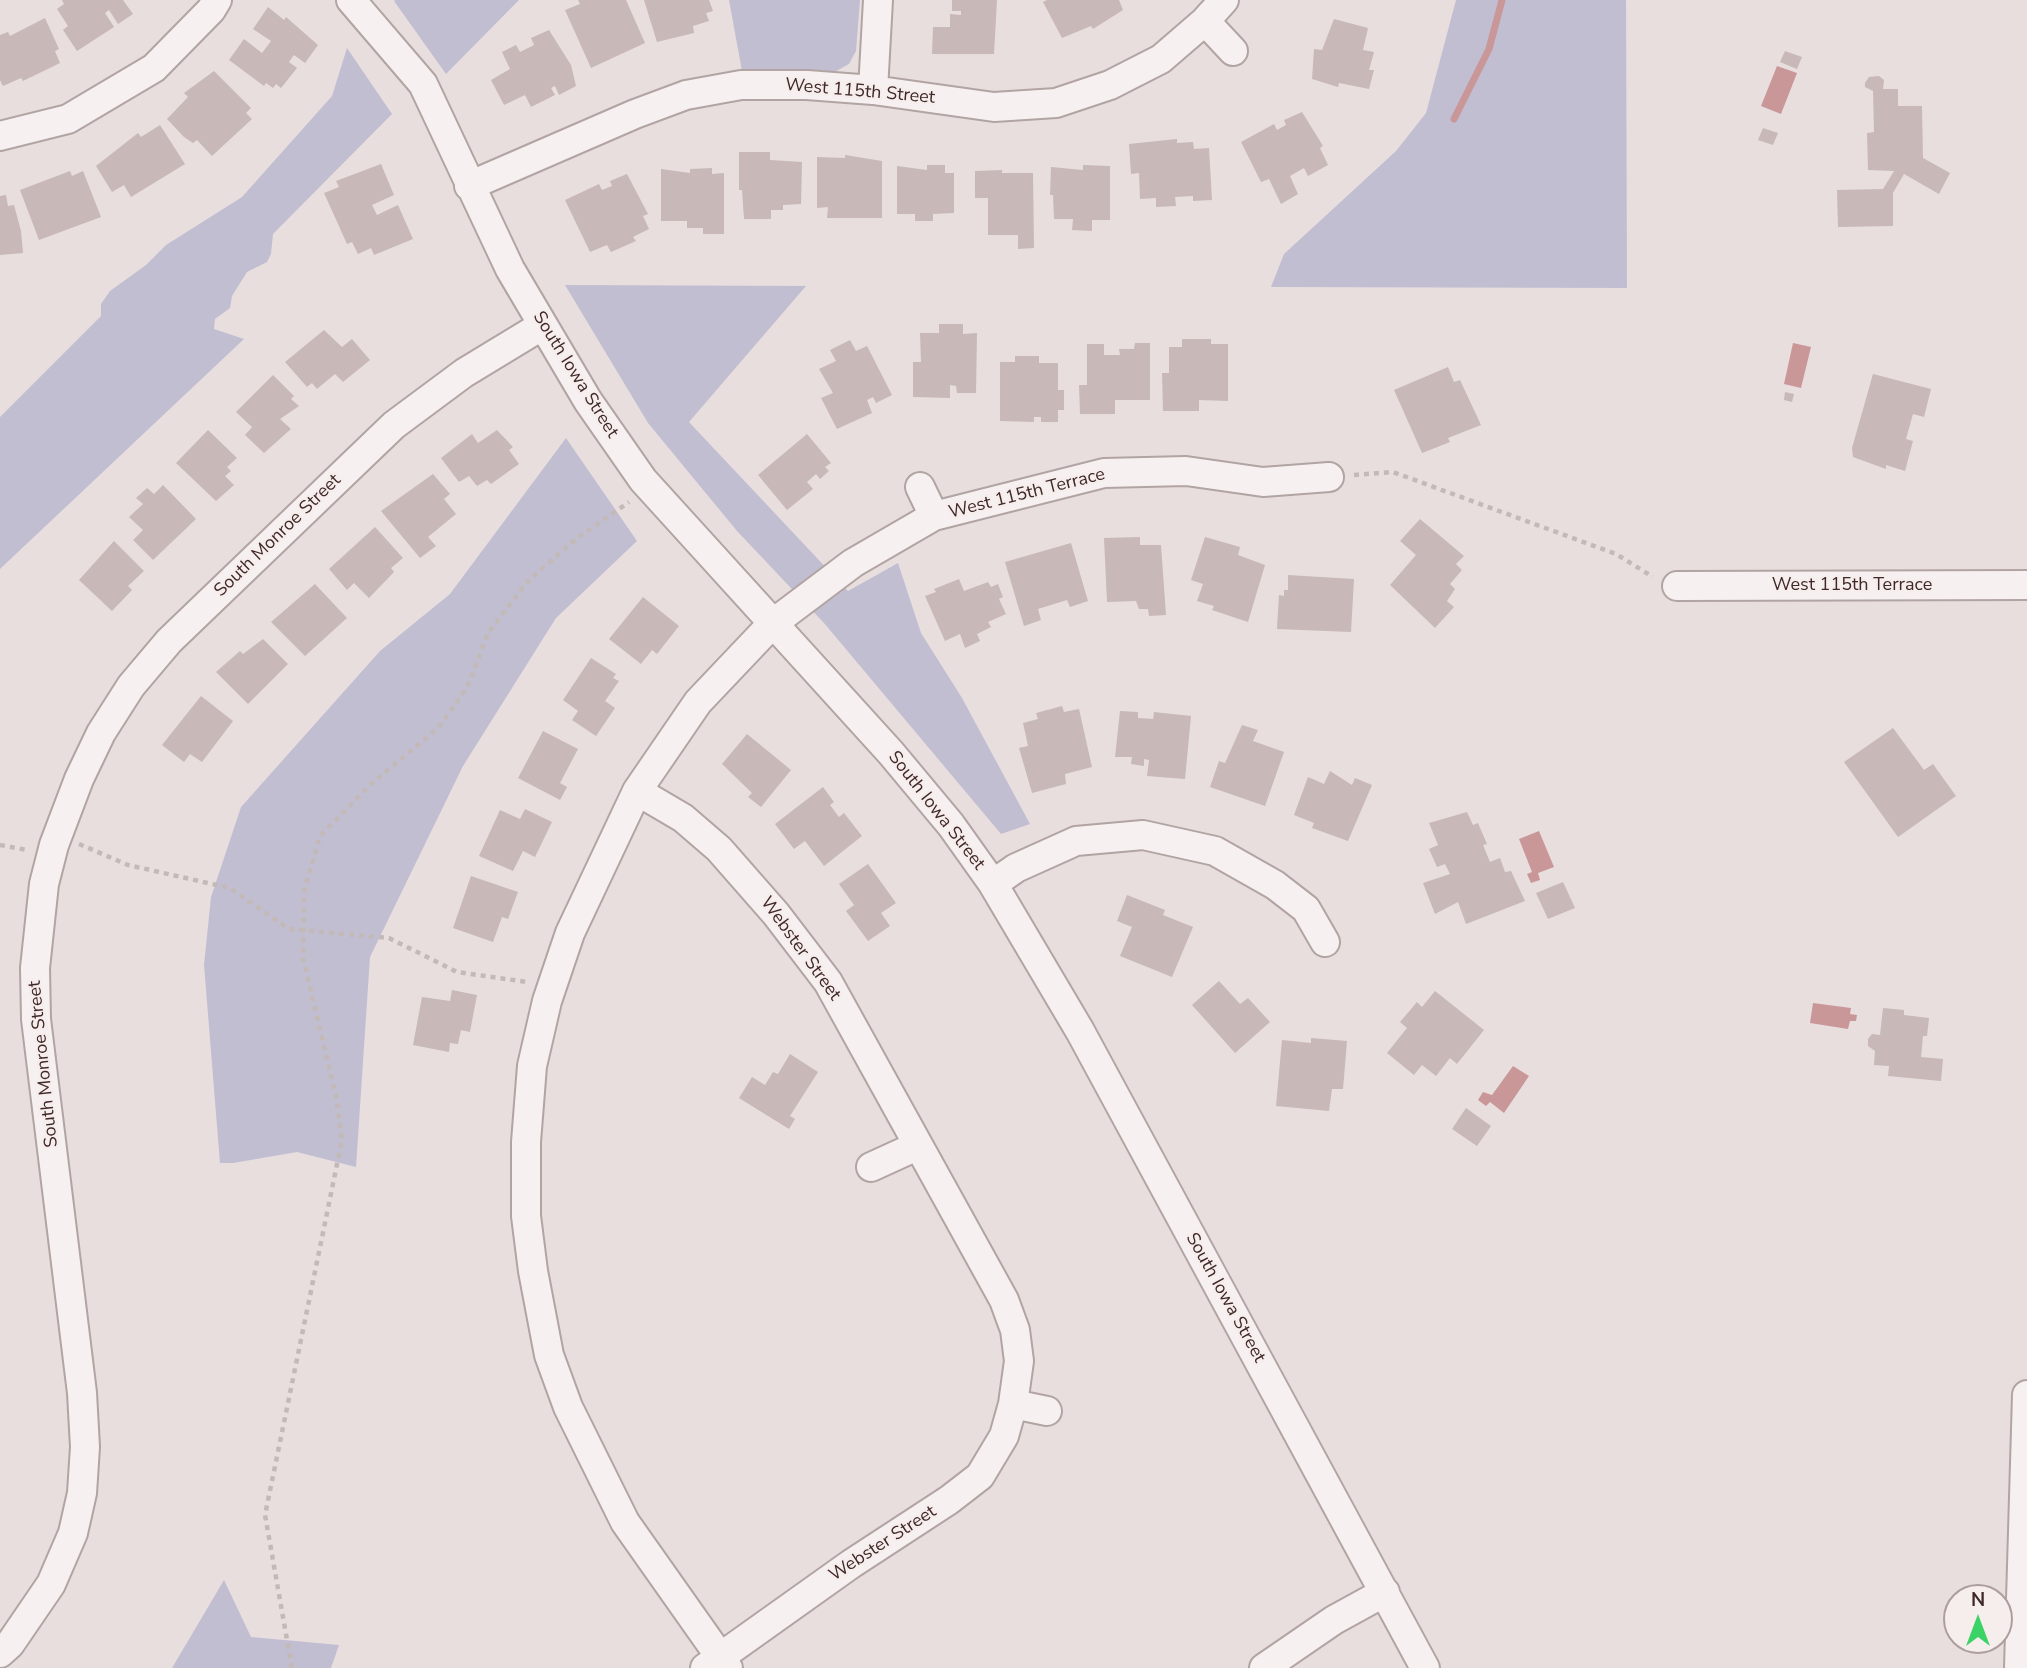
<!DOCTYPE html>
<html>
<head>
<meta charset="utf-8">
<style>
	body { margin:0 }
	#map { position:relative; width:2027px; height:1668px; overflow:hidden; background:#e8dede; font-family:"Nunito Sans",sans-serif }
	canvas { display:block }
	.north { position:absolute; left:1943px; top:1584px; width:70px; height:70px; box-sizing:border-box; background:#f6eded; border:2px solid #ad9e9d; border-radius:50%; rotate:0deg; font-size:19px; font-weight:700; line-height:28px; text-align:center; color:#3f2826 }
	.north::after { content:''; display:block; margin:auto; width:24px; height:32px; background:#3cd366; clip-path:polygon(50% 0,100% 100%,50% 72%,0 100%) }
</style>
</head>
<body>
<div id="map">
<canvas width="2027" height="1668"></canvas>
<div class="north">N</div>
</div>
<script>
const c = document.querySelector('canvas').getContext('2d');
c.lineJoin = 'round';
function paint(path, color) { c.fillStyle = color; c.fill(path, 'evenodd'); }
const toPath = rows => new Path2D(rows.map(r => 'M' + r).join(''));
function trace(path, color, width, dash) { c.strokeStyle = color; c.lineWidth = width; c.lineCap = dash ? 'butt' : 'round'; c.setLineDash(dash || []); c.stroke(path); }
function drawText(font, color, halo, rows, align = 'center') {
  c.font = font + ' "Nunito Sans",sans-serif'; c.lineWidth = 5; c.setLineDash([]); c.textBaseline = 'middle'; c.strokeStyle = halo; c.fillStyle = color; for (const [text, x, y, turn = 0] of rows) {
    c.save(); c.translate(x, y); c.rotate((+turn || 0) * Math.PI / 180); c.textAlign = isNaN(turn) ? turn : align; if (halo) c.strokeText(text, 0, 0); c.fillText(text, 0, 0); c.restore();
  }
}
paint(toPath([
	[519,0,446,74,394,1,395,0],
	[729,0,860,0,856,51,849,64,831,74,742,71],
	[1456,0,1626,0,1627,288,1271,287,1284,254,1396,151,1426,113],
	[347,48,392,114,273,234,271,254,267,262,247,272,232,296,230,308,215,319,214,329,244,339,0,569,0,417,101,316,101,304,110,291,146,265,166,245,242,197,332,96],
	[565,285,806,286,689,422,848,591,898,563,921,633,962,698,1030,824,1001,834,824,623,737,531,648,423],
	[566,438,637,541,556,618,463,766,370,957,356,1167,297,1152,233,1163,220,1163,204,965,211,897,241,807,380,651,450,594],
	[224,1580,251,1637,339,1645,331,1668,172,1668]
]), '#c2bed2');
paint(toPath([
	[1777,66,1797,73,1781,114,1761,106],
	[1793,343,1811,347,1801,388,1784,384],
	[1539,831,1554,867,1538,873,1540,880,1531,883,1527,874,1532,872,1519,839],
	[1813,1003,1851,1008,1850,1014,1857,1015,1856,1021,1850,1021,1848,1029,1810,1023],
	[1513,1066,1529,1076,1504,1113,1490,1102,1486,1106,1478,1100,1483,1092,1492,1095]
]), '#ca9799');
trace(toPath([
	[1454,119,1489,49,1502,0]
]), '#ca9799', 7);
paint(toPath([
	[62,0,123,0,133,14,118,24,109,10,105,13,114,27,77,51,63,30,68,26,57,9,64,4],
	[578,0,626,0,645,43,591,68,565,10,580,4],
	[644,0,709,0,713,11,706,13,709,21,693,26,694,33,657,42],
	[952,0,997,0,994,54,932,54,933,27,950,27,950,14,961,15,961,11,952,11],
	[1047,0,1119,0,1123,10,1093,29,1091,26,1062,38,1043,2],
	[268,7,284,20,286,17,318,45,305,63,294,55,289,62,297,68,281,88,276,84,273,88,266,83,264,86,229,60,244,39,262,53,271,41,253,29],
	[45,18,59,49,55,51,60,63,23,81,21,78,3,86,0,80,0,35,8,32,10,36],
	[1334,19,1368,28,1363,50,1374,52,1369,70,1374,70,1369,89,1339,83,1338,87,1312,79,1314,49,1322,50],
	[549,30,571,65,576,86,559,95,555,86,551,88,555,95,531,107,525,95,504,105,491,80,510,69,502,52,516,45,520,52,534,45,531,38],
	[1785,51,1802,57,1797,69,1780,62],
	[214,71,251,108,246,113,252,119,212,156,197,140,193,143,184,137,167,119,188,97,184,93],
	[1879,76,1884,80,1883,89,1898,89,1898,106,1922,106,1923,158,1950,173,1939,194,1904,174,1893,193,1893,226,1838,227,1837,190,1883,189,1894,171,1868,170,1867,133,1874,132,1873,91,1865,87,1865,83,1869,77],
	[1302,112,1323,146,1320,148,1328,165,1308,176,1304,168,1290,176,1298,194,1281,204,1269,179,1261,182,1241,142,1274,124,1277,130,1286,125,1284,120],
	[160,125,185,164,131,197,124,185,112,192,96,166,138,133,141,137],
	[1763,128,1778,133,1773,145,1758,140],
	[1177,139,1177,143,1193,142,1194,149,1209,148,1212,200,1193,201,1193,196,1175,197,1176,206,1156,207,1156,198,1140,199,1139,173,1131,174,1129,144],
	[739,152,770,152,770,160,802,162,801,204,783,205,783,210,771,210,771,219,744,219,742,190,739,190],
	[845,155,882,161,882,218,827,218,828,207,817,208,817,157,845,158],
	[381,164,394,195,372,205,377,215,398,205,413,239,374,255,371,248,358,254,352,242,347,244,324,193,339,187,336,181],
	[927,165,945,165,945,173,954,173,954,213,933,214,933,221,915,221,915,214,897,214,897,166,927,170],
	[1083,165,1110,166,1110,220,1092,220,1092,231,1072,230,1073,219,1054,219,1053,195,1050,195,1051,167,1083,170],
	[712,168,712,174,724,173,724,234,703,234,703,228,687,228,687,221,661,221,661,169,690,173,690,169],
	[1002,170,1002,173,1033,173,1034,248,1018,249,1018,235,988,235,988,198,975,198,975,171],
	[70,171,72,176,83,171,101,217,39,240,20,190],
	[627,174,648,214,643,216,649,229,633,237,636,241,611,252,607,245,590,252,565,200,599,184,602,190,612,186,610,181],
	[6,195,8,206,14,205,21,231,23,253,0,255,0,196],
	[939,324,963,324,963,334,977,333,976,393,957,393,956,386,950,385,950,398,913,397,913,362,921,362,920,333,939,333],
	[324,330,342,347,352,339,370,360,343,382,335,374,317,389,312,383,307,387,285,362],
	[1182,339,1211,339,1211,344,1228,344,1228,401,1199,400,1199,411,1163,411,1162,373,1169,373,1169,347,1182,347],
	[850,340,856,351,867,346,892,395,876,403,873,397,867,400,872,413,837,429,821,398,833,393,819,369,836,361,830,350],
	[1135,343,1150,343,1150,400,1115,400,1115,414,1080,414,1079,385,1087,385,1087,344,1104,344,1104,355,1120,355,1119,349,1134,349],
	[1015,356,1039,356,1039,363,1058,363,1058,390,1064,390,1064,410,1058,410,1058,422,1041,422,1041,417,1034,417,1034,422,1000,421,1000,362,1015,362],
	[1448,367,1454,382,1460,380,1481,425,1448,438,1450,442,1422,453,1394,390],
	[1873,374,1931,389,1924,417,1913,414,1906,439,1913,441,1905,471,1886,465,1886,469,1853,457,1852,448],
	[273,375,294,396,291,399,299,406,280,419,291,429,264,453,245,435,252,427,236,412],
	[1785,392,1794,394,1792,402,1784,400],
	[208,430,237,458,227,467,231,471,225,476,234,485,216,501,176,463],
	[497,430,513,447,509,450,519,464,491,484,487,480,477,486,469,476,459,482,441,458,472,434,478,443],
	[807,434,831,463,825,467,829,471,820,479,816,474,807,482,813,489,787,510,758,475],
	[433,474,450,494,444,499,456,514,428,537,436,546,420,558,381,511],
	[163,485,196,519,153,560,133,540,143,530,129,517,143,504,136,498,147,488,154,494],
	[1420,519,1464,556,1456,564,1462,570,1450,584,1455,589,1447,601,1454,607,1435,628,1390,585,1416,555,1400,541],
	[375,527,403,558,391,568,394,572,369,598,354,583,347,590,329,569],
	[1140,537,1140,545,1161,545,1166,615,1149,616,1148,609,1139,609,1136,601,1107,602,1104,538],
	[1205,537,1240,547,1238,555,1265,565,1248,622,1212,610,1214,606,1197,601,1203,584,1191,580],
	[114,541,144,571,128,586,132,590,112,611,79,580],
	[1071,543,1088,601,1070,607,1067,600,1038,609,1041,620,1024,626,1005,562],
	[1288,575,1354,579,1351,632,1277,629,1279,595,1284,596,1284,590,1288,590],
	[959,579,964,591,988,582,991,587,998,584,1003,597,999,599,1006,614,988,622,991,627,977,634,980,641,965,648,960,634,945,641,925,596,936,592,934,589],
	[315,584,347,618,305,656,271,622],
	[643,597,679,626,657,654,652,650,641,664,609,639],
	[263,639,288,664,248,704,216,672,240,651,243,654],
	[591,658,616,674,613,678,619,681,605,701,615,708,596,736,572,720,578,711,563,700],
	[201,696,233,721,202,762,190,754,184,762,162,745],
	[1062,706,1064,712,1079,709,1092,767,1065,774,1066,784,1032,793,1019,748,1028,746,1023,723,1038,719,1036,713],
	[1120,711,1138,712,1138,718,1153,719,1154,712,1191,716,1185,779,1147,776,1149,760,1144,759,1144,766,1131,764,1132,757,1115,757],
	[1242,725,1258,730,1253,741,1284,752,1265,806,1210,787,1219,761,1225,763],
	[1893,728,1924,770,1933,764,1956,796,1898,837,1844,762],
	[543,731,578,749,560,783,567,787,560,800,518,778],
	[747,734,791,770,761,807,748,797,752,793,722,764],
	[1330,771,1352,785,1355,778,1372,785,1348,841,1312,828,1314,823,1294,815,1308,777,1324,784],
	[823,787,834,802,830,805,839,817,844,813,862,836,824,866,805,841,794,849,775,824],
	[525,809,552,822,535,857,523,851,513,871,479,856,500,810,520,819],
	[1467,812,1473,825,1478,823,1487,844,1483,845,1490,862,1500,858,1505,872,1511,871,1525,901,1466,924,1458,902,1435,914,1423,883,1450,874,1445,864,1437,867,1429,849,1438,845,1429,823],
	[868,864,896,903,881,913,890,926,868,941,846,911,854,905,839,884],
	[471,876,518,892,508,919,502,917,493,942,453,928],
	[1563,882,1575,908,1548,919,1536,893],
	[1127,895,1165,910,1163,915,1193,927,1172,977,1120,956,1132,927,1117,921],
	[1219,981,1240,1004,1248,998,1270,1022,1235,1053,1192,1005],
	[452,990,477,995,470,1032,461,1030,458,1044,450,1043,449,1052,413,1045,422,997,450,1001],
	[1435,991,1484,1030,1457,1064,1450,1058,1436,1076,1422,1065,1414,1075,1387,1053,1407,1028,1400,1022,1417,1002,1422,1007],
	[1883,1008,1904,1010,1904,1015,1929,1018,1927,1036,1923,1036,1921,1057,1943,1059,1941,1081,1888,1076,1889,1066,1874,1065,1875,1051,1868,1046,1868,1039,1872,1034,1880,1035],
	[1311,1038,1347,1041,1343,1089,1332,1089,1329,1111,1276,1106,1282,1040,1311,1043],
	[790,1054,818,1072,790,1116,795,1119,789,1129,739,1098,752,1077,765,1085,773,1072,778,1074],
	[1466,1108,1491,1126,1477,1146,1452,1129]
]), '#c8b8b8');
const street = toPath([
	[351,0,423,84,510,269,588,401,643,480,891,753,951,825,993,884,1080,1031,1425,1668],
	[1205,21,1233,51],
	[873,90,878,0],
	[0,136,68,119,154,68,211,10,217,0],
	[469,186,635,114,686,95,741,85,807,85,873,90,994,107,1056,103,1110,85,1161,59,1205,21,1224,0],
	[920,487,934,516],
	[1677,586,2027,585],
	[637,791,683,818,719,849,776,914,828,982,1004,1300,1015,1330,1019,1361,1013,1404,1004,1436,980,1476,949,1500,851,1564,705,1668],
	[993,884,1016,868,1076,841,1143,835,1215,851,1275,885,1306,909,1325,942],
	[871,1167,917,1146],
	[1013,1404,1047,1411],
	[0,1653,10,1644,51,1584,73,1533,82,1493,85,1447,82,1393,36,1019,35,968,44,884,54,845,79,779,101,733,131,686,169,641,394,425,464,373,543,325],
	[728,1668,625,1522,568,1407,549,1355,533,1271,526,1216,526,1142,532,1066,547,1001,570,933,637,791,698,702,772,624,853,563,934,516,1104,473,1186,471,1263,482,1329,477],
	[1264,1668,1334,1620,1385,1592],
	[2019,1668,2027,1395]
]);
trace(street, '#b2a4a3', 32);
trace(toPath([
	[1354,475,1393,472,1616,554,1653,577],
	[79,844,128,865,230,888,289,929,389,938,457,972,527,982],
	[0,845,27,850],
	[292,1668,265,1515,342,1140,336,1096,303,958,304,892,320,836,370,785,438,728,467,688,488,633,528,581,576,539,629,502]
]), '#c3b9b7', 4.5, [5, 5]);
trace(street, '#f6f1f0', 28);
drawText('18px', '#3f2826', '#f6eded', [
	["West 115th Street",860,92,5],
	["South Iowa Street",575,375,58],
	["West 115th Terrace",1027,494,-14],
	["South Monroe Street",278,536,-44],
	["West 115th Terrace",1852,586],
	["South Iowa Street",936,811,52],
	["Webster Street",800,949,54],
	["South Monroe Street",44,1064,-96],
	["South Iowa Street",1225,1298,61],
	["Webster Street",883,1544,-33]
]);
</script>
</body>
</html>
